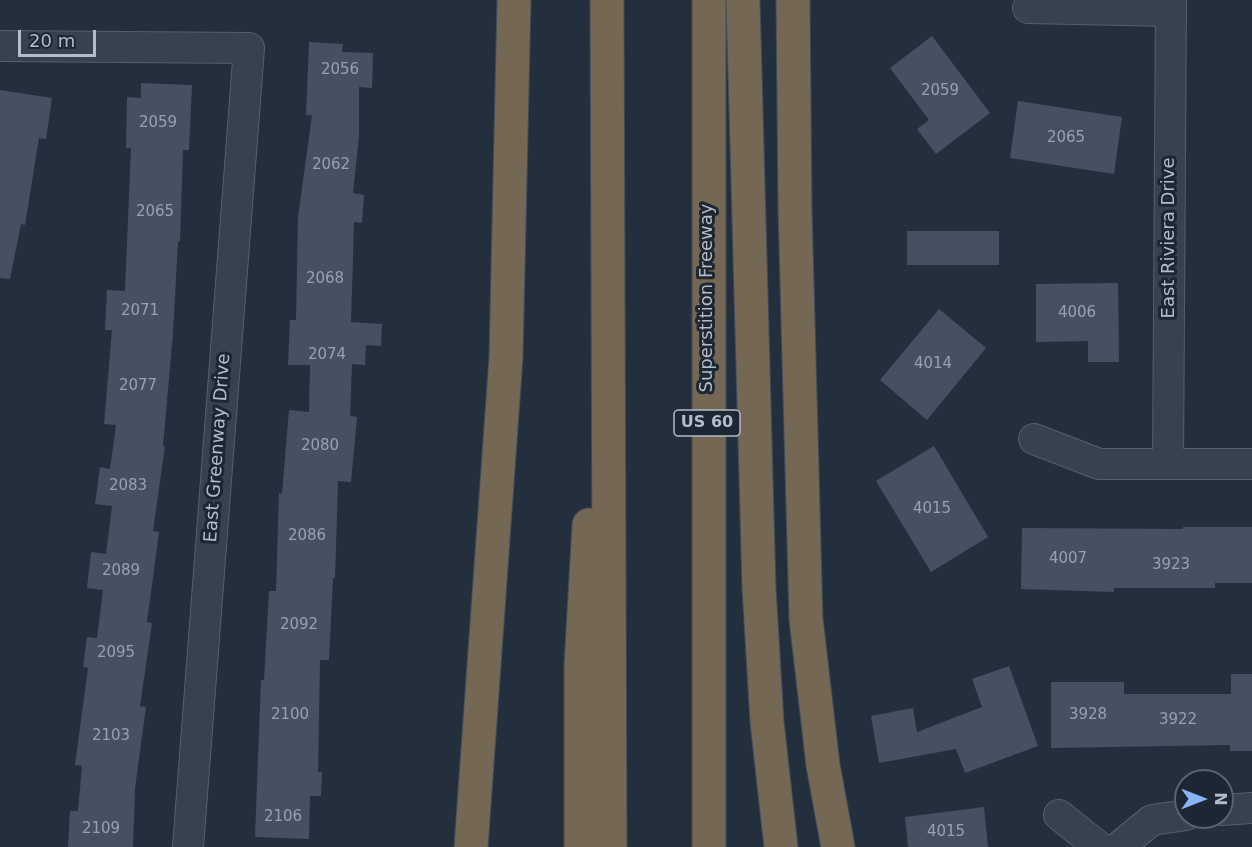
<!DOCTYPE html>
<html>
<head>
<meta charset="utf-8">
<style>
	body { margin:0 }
	#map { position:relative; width:1252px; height:847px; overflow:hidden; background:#242f3e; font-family:"DejaVu Sans",sans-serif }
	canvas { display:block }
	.north { position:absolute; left:1174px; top:769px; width:60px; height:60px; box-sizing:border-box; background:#1d2633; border:2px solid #59626f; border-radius:50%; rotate:90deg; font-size:16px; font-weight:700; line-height:24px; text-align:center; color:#b4bcc9 }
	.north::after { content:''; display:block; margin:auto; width:21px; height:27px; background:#8ab4f8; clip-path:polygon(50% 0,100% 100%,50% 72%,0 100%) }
	.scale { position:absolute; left:18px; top:30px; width:78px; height:27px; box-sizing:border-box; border:3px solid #b4bcc9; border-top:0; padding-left:8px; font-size:18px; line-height:21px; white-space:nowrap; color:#b4bcc9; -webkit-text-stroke:4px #1d2633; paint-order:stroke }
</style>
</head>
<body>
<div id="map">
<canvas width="1252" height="847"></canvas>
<div class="north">N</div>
<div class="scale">20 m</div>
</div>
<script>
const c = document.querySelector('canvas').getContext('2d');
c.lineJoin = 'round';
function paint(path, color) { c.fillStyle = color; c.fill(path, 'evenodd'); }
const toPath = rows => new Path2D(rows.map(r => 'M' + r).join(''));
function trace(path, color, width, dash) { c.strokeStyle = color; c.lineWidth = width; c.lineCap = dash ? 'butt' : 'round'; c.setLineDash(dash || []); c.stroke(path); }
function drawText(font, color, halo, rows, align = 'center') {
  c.font = font + ' "DejaVu Sans",sans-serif'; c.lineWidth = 6; c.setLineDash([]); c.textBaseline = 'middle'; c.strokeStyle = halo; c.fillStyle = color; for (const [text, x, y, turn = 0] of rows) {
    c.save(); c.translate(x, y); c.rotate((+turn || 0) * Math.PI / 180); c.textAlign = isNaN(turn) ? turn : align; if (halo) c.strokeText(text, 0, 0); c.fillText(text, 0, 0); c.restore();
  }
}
paint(toPath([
	[932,36,990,113,936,154,917,129,929,120,890,68],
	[309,42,343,44,342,52,373,53,372,88,359,87,359,136,353,193,364,195,362,223,354,222,351,322,382,324,381,346,366,345,365,365,352,364,350,416,357,417,351,482,338,481,335,578,333,578,329,660,320,660,318,772,322,772,321,796,310,796,309,839,255,837,261,680,264,680,269,591,276,591,279,493,282,494,289,410,309,412,310,365,288,365,290,320,296,320,298,217,312,115,306,115],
	[141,83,192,85,189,150,183,150,180,241,178,241,173,333,163,446,165,446,153,531,159,532,147,622,152,623,140,706,146,707,135,788,133,847,68,847,70,811,78,811,82,766,75,765,88,668,83,667,87,637,97,638,103,590,87,588,91,552,106,554,112,506,95,504,100,467,110,469,116,425,104,424,112,330,105,330,107,290,125,291,131,148,126,148,127,97,141,98],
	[0,90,52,98,46,139,39,138,25,225,21,224,10,279,0,278],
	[1018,101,1122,117,1114,174,1010,158],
	[907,231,999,231,999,265,907,265],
	[1118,283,1119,362,1088,362,1088,341,1036,342,1036,284],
	[939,309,986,348,927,420,880,380],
	[934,446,988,537,931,572,876,481],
	[1183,527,1252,527,1252,583,1215,583,1215,588,1114,588,1114,592,1021,589,1022,528,1183,529],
	[1009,666,1038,746,965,773,956,749,879,763,871,716,913,708,917,732,982,707,972,679],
	[1231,674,1252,674,1252,751,1230,751,1230,745,1051,748,1051,682,1124,682,1124,694,1231,694],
	[984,807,988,847,908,847,905,817]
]), '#455162');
const minor = toPath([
	[1028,8,1171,11],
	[0,46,249,48,188,847],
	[1034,439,1099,464,1252,464],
	[1168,464,1171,0],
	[1222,810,1252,808],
	[1059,815,1099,847],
	[1119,847,1152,820,1186,815]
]);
const motorway = toPath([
	[607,0,610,847],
	[743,0,759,588,767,722,781,847],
	[793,0,795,209,806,619,823,765,838,847],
	[471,847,506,357,514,0],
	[581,847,581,665,589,525],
	[709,847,709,0]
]);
trace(minor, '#565f6c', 32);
trace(motorway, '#434c59', 35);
trace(minor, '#38414e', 30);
trace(motorway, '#746855', 33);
drawText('15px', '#98a1af', null, [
	["2056",340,70],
	["2059",940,91],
	["2059",158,123],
	["2065",1066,138],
	["2062",331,165],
	["2065",155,212],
	["2068",325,279],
	["2071",140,311],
	["4006",1077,313],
	["2074",327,355],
	["4014",933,364],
	["2077",138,386],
	["2080",320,446],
	["2083",128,486],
	["4015",932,509],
	["2086",307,536],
	["4007",1068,559],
	["3923",1171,565],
	["2089",121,571],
	["2092",299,625],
	["2095",116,653],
	["2100",290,715],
	["3928",1088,715],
	["3922",1178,720],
	["2103",111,736],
	["2106",283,817],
	["2109",101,829],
	["4015",946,832]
]);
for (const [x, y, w] of [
	[707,423,66]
]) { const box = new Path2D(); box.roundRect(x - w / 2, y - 13, w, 26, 4.5); c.fillStyle = '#1d2633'; c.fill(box); trace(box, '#b4bcc9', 1.5); }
drawText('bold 16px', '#b4bcc9', null, [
	["US 60",707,423]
]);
drawText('18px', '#b4bcc9', '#1d2633', [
	["East Riviera Drive",1169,238,-90],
	["Superstition Freeway",707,298,-90],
	["East Greenway Drive",218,448,-86]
]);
</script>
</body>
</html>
